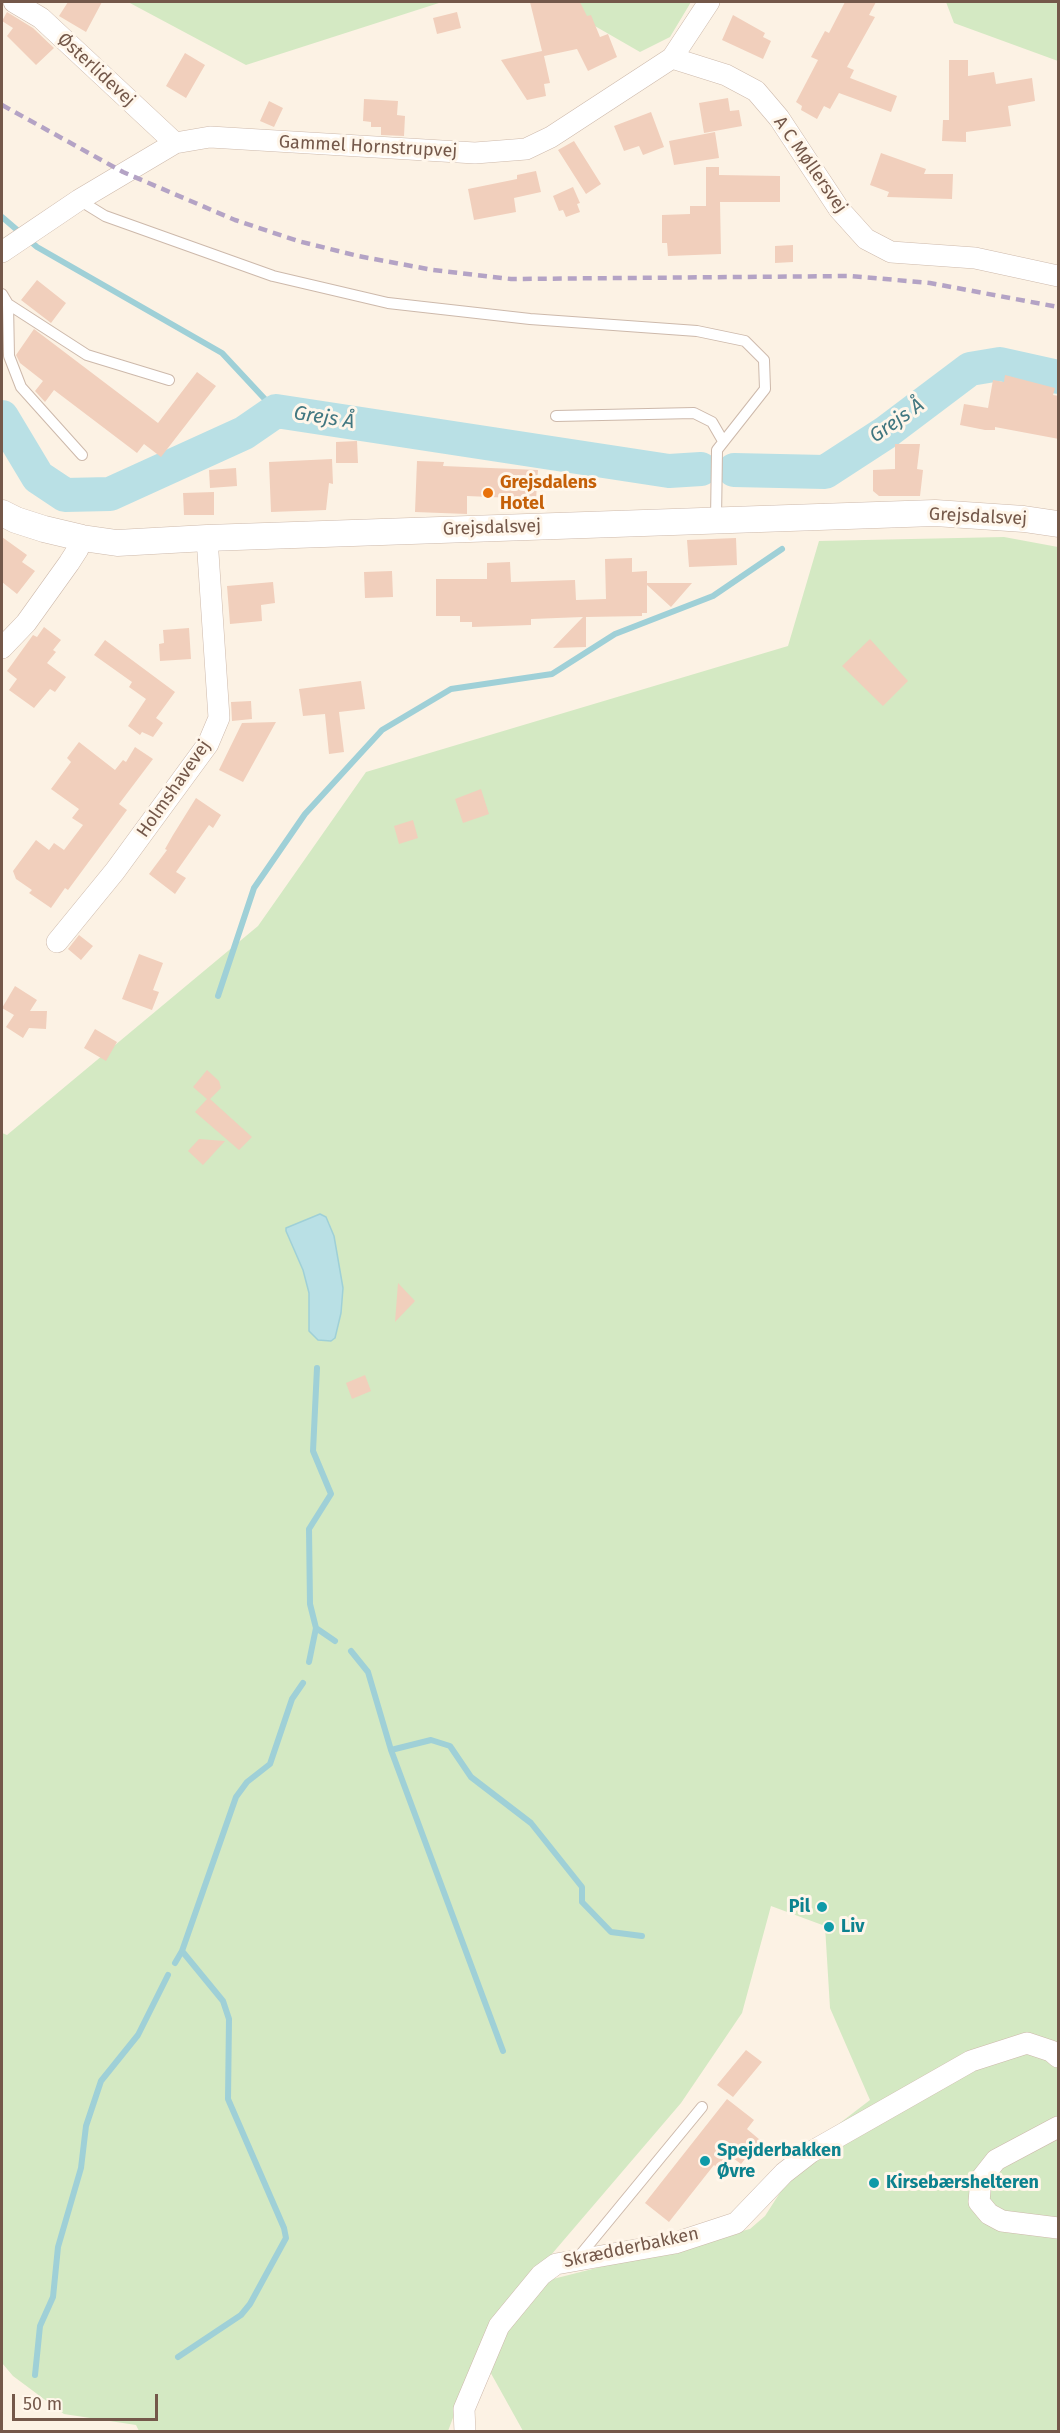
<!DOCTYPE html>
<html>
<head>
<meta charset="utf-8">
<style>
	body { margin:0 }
	#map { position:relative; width:1060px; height:2433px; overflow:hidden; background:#fcf2e4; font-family:"Fira Sans",sans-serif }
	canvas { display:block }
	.frame { position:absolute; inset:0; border:3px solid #74584a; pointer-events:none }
	.scale { position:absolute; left:12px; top:2394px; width:146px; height:27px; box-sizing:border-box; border:3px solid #74584a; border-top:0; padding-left:8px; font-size:18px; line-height:21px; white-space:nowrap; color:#74584a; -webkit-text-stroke:4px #fff6ea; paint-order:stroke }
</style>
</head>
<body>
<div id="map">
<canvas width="1060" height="2433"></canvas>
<div class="frame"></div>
<div class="scale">50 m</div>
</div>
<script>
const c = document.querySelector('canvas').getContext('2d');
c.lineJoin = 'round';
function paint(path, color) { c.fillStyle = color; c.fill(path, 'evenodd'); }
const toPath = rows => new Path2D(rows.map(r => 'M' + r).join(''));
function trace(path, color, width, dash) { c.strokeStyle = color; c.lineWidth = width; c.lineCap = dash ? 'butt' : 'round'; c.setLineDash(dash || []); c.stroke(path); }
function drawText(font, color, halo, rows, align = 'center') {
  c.font = font + ' "Fira Sans",sans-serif'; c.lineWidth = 6; c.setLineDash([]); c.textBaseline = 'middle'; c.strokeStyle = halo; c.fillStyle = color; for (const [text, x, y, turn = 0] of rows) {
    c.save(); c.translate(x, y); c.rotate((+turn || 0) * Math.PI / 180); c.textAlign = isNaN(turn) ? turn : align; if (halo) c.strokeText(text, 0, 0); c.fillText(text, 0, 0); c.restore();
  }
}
paint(toPath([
	[128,2,442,2,246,65],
	[562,2,691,2,670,37,640,52,567,10],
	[946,2,1058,2,1058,61,954,23],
	[1004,537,1058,547,1058,2431,523,2431,488,2368,510,2326,549,2280,750,2229,765,2216,810,2146,870,2100,830,2008,825,1926,771,1906,742,2013,681,2103,486,2331,448,2431,139,2431,136,2425,64,2414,13,2376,2,2363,2,1133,7,1135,258,926,366,772,788,646,819,541],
	[321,1214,329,1223,343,1288,341,1313,335,1338,309,1331,309,1293,303,1270,286,1231]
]), '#d4e9c3');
const water = toPath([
	[320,1214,326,1217,334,1236,343,1288,341,1313,335,1338,331,1341,318,1340,309,1331,309,1293,303,1270,286,1231,286,1228,320,1214]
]);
paint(water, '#b9e0e5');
trace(water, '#9fd0d7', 1.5);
trace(toPath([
	[2,217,37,247,222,353,276,411],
	[218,996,254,888,305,814,382,730,451,689,552,674,615,634,713,596,782,549],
	[316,1628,335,1641],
	[351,1651,368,1672,391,1750,431,1740,450,1746,471,1777,531,1823,582,1887,582,1902,611,1932,642,1936],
	[309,1662,316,1628,310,1604,309,1529,331,1494,313,1451,317,1368],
	[391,1750,503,2051],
	[175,1963,182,1951,236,1797,247,1782,270,1764,292,1699,303,1683],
	[178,2357,241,2315,250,2304,286,2238,284,2228,228,2099,229,2019,223,2001,182,1951],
	[35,2375,40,2326,53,2297,58,2247,81,2168,86,2126,101,2081,138,2035,168,1975]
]), '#9fd0d7', 6);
trace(toPath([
	[2,417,38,477,65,495,110,494,244,433,276,411,669,471,701,469],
	[734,470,825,472,885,433,970,369,1000,364,1058,377]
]), '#b9e0e5', 34);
paint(toPath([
	[68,2,102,2,86,32,59,16],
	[530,2,580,2,587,16,591,15,600,37,608,34,617,57,588,71,577,49,544,56,550,83,544,84,546,96,527,100,501,60,542,51],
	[845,2,876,2,869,15,875,17,847,67,854,70,850,78,897,96,891,112,839,93,830,109,824,106,817,119,801,110,802,106,796,102,818,60,811,57,825,31,829,33],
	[7,12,33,28,54,48,36,65,7,36,13,28,2,21],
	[457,12,461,28,437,34,433,18],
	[733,15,765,33,763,37,771,41,763,59,722,40],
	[185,53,205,65,186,98,166,86],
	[949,60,968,60,968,76,994,72,996,84,1032,78,1035,101,1008,106,1011,126,966,132,966,142,942,141,943,120,949,120],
	[728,98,730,111,739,110,742,126,704,133,699,103],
	[364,99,398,101,397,115,405,116,404,136,381,135,381,127,371,127,371,122,363,121],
	[269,101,283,108,274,127,260,121],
	[651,112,664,147,643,155,639,146,624,151,614,126],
	[715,132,719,158,674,165,669,141],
	[574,141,601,184,586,194,558,150],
	[881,153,926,169,924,174,953,174,952,199,887,197,889,192,870,185],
	[706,167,719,167,719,175,780,176,780,202,720,202,721,254,668,256,667,243,662,243,662,215,690,214,690,206,706,206],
	[536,171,541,192,514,198,516,212,474,220,468,189,517,179,517,175],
	[573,187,580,203,577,204,580,212,566,217,563,210,559,211,553,196],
	[793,245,793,262,775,263,775,246],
	[37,280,66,303,51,323,21,300],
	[34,329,158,423,197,372,216,386,161,457,144,444,137,453,54,390,45,402,35,391,43,381,20,363,16,355],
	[1005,375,1055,388,1053,395,1059,396,1059,439,995,427,995,430,985,430,960,425,964,404,988,408,993,380,1004,382],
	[357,441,358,463,336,463,336,442],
	[895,444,920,444,917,469,923,470,920,496,879,496,873,491,873,470,895,469],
	[332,459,333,484,329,483,326,510,271,512,269,462],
	[417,461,444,462,443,466,538,470,536,499,467,496,467,514,415,512],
	[236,468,237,486,210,488,209,470],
	[214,492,214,515,184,515,183,493],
	[2,537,27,555,22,562,35,571,17,594,2,582],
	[736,538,737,565,689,567,687,540],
	[632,558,632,572,647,571,647,583,692,583,671,607,647,585,647,613,642,613,642,616,586,617,586,647,553,648,583,617,531,619,531,625,472,627,472,622,460,622,460,616,436,616,436,579,487,579,487,563,510,562,511,582,575,580,576,600,606,599,605,559],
	[392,571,393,597,365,598,364,572],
	[273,582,275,603,261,605,262,621,230,624,227,586],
	[44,627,61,640,53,650,56,652,47,663,66,677,55,692,50,689,34,708,9,690,17,679,7,671,33,635,37,637],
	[189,628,191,659,160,661,159,644,164,643,163,630],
	[870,639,908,681,883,706,842,666],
	[105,640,175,692,156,718,163,723,153,737,142,732,140,735,128,726,146,699,129,687,132,682,94,655],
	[361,681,365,709,339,712,344,752,329,754,325,714,303,716,299,689],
	[251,701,252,719,232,721,231,702],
	[276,722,243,782,219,770,242,723],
	[79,742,115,770,123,760,126,762,135,747,153,759,119,804,127,810,68,890,65,888,51,908,29,893,32,890,16,879,13,871,36,840,49,850,54,843,64,850,83,825,72,818,79,809,51,789,71,762,67,758],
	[481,789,489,814,463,823,455,799],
	[196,798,221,815,213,828,209,825,176,872,186,878,175,894,149,874,167,850,165,849,173,835],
	[413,820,418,838,399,844,394,826],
	[79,935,93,946,81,960,68,949],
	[139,954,163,963,153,990,159,992,152,1010,122,999],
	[15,986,37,1000,30,1011,47,1011,46,1029,29,1028,23,1038,6,1027,14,1015,2,1008],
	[95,1029,117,1042,106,1061,84,1048],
	[207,1070,219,1081,221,1088,210,1099,252,1137,239,1150,195,1112,207,1099,193,1087],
	[199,1139,225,1141,203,1165,188,1151],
	[398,1283,415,1301,395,1322],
	[365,1375,371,1391,352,1399,346,1383],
	[746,2050,762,2062,733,2097,717,2085],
	[727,2099,754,2120,747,2129,760,2140,741,2164,733,2158,722,2172,714,2165,669,2222,645,2203]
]), '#f1cfbc');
const service = toPath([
	[79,200,105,216,273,276,388,303,530,319,697,331,745,341,764,360,765,389,717,450,716,520],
	[2,294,8,304,9,356,21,387,82,455],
	[8,304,87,355,169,380],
	[556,416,694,413,712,422,723,441],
	[577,2259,702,2107]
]);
const minor = toPath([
	[14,2,41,18,175,143],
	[672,58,726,75,756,91,779,118,839,209,866,239,891,252,975,258,1058,276],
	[2,252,79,200,175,143,210,137,475,153,526,149,551,137,672,58,709,2],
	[2,648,26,623,69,563,78,549,82,538],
	[57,942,115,871,208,744,219,718,207,538],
	[1058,2127,996,2160,981,2179,979,2202,989,2214,1002,2221,1058,2228],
	[465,2432,464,2409,499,2326,541,2275,556,2264,675,2243,736,2223,784,2173,811,2152,971,2061,1027,2043,1051,2051,1058,2057]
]);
const tertiary = toPath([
	[2,513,16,520,44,529,82,538,117,543,207,538,935,513,1024,519,1058,524]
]);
trace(service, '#cdb9ab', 12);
trace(minor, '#cdb9ab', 22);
trace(tertiary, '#cdb9ab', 27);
trace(service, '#fff', 10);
trace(minor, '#fff', 21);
trace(tertiary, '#fff', 26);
trace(toPath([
	[2,105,123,172,235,220,298,241,358,256,433,270,511,279,851,276,930,283,1058,307]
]), '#b4a3c5', 4.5, [9, 6]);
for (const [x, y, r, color] of [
	[488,493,6,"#e8710a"],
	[822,1907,6,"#0f9aa8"],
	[829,1927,6,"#0f9aa8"],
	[705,2161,6,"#0f9aa8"],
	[874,2183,6,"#0f9aa8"]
]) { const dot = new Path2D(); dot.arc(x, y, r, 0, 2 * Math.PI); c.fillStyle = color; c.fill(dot); trace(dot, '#fff6ea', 2); }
drawText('18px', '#74584a', '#fff6ea', [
	["Østerlidevej",96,70,43],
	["Gammel Hornstrupvej",368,147,3],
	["A C Møllersvej",810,165,55],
	["Grejsdalsvej",978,517,3],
	["Grejsdalsvej",492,528,-2],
	["Holmshavevej",174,789,-55],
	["Skrædderbakken",631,2248,-12]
]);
drawText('bold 18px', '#c56008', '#fff6ea', [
	["Grejsdalens",500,483],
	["Hotel",500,504]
], 'left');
drawText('bold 18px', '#0d838f', '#fff6ea', [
	["Pil",810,1907,"right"],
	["Liv",841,1927],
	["Spejderbakken",717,2151],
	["Øvre",717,2172],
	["Kirsebærshelteren",886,2183]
], 'left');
drawText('italic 20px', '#417780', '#fff6ea', [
	["Grejs Å",324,418,9],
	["Grejs Å",897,421,-35]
]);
</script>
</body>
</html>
